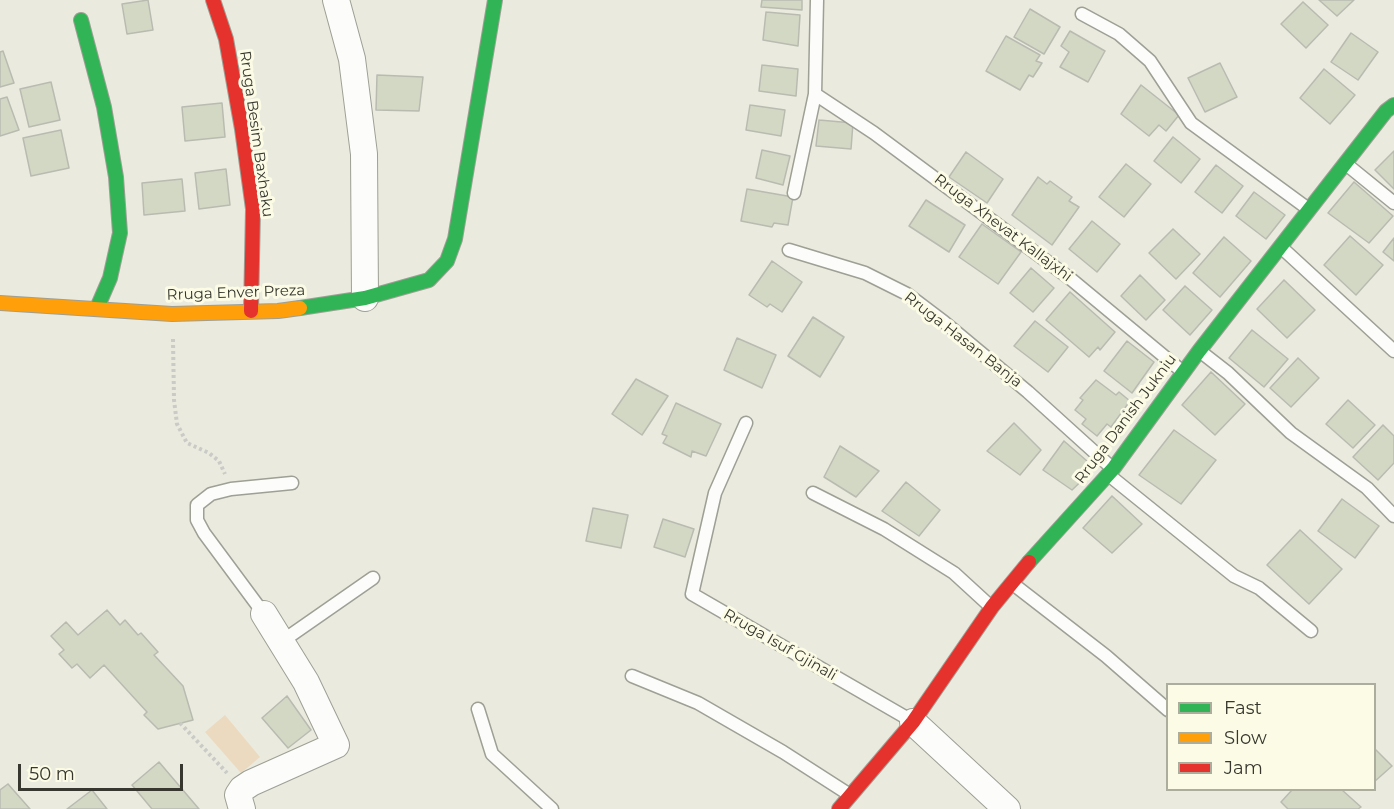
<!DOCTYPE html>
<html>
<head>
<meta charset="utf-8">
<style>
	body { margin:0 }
	#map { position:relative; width:1394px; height:809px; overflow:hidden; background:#eaeade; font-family:Montserrat,sans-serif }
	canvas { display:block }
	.legend { position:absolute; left:1166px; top:683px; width:210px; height:108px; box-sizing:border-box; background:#fcfce6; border:2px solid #adad9d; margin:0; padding:8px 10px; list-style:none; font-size:18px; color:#37372f }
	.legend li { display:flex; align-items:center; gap:12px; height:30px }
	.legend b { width:30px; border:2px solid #adad9d }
	.scale { position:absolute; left:18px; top:764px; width:165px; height:27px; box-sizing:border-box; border:3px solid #37372f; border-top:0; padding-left:8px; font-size:18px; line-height:21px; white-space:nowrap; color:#37372f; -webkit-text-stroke:4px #fcfce6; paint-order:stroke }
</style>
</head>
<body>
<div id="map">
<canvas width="1394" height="809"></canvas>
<ul class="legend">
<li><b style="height:8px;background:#30b455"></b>Fast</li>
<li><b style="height:8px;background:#ff9f0a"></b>Slow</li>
<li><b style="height:8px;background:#e5322d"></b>Jam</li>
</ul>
<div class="scale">50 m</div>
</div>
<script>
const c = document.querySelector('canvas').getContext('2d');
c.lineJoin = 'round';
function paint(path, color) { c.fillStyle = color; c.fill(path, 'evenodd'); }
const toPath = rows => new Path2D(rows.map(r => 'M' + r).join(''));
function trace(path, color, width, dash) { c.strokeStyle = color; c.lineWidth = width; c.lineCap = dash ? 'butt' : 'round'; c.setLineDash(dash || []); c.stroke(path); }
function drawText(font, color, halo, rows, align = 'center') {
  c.font = font + ' Montserrat,sans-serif'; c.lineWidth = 6; c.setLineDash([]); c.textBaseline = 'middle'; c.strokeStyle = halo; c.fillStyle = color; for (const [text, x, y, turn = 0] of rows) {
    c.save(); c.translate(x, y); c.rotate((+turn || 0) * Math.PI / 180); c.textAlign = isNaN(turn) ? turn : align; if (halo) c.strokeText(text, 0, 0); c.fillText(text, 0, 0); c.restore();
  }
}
paint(toPath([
	[225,715,260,757,241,773,205,732]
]), '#ebdabf');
const building = toPath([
	[148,0,153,30,127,34,122,4,148,0],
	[762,0,802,0,802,10,761,7,762,0],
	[1319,0,1354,0,1337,16,1319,0],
	[1303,2,1328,25,1306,48,1281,24,1303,2],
	[1030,9,1060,27,1044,54,1014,37,1030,9],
	[766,12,800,15,798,46,763,40,766,12],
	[1070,31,1105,51,1088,82,1060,67,1069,52,1061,46,1070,31],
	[1351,33,1378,52,1358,80,1331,62,1351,33],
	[1006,36,1040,55,1036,61,1042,63,1033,77,1029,75,1020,90,986,71,1006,36],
	[3,51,14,83,0,87,0,52,3,51],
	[1220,63,1237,97,1205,112,1188,78,1220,63],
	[762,65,798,69,796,96,759,91,762,65],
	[1324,69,1355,95,1330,124,1300,98,1324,69],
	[377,75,423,77,419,111,376,110,377,75],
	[51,82,60,120,29,127,20,89,51,82],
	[1141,85,1179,115,1166,131,1159,125,1149,136,1121,114,1141,85],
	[7,97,19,130,0,136,0,99,7,97],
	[222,103,225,137,185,141,182,107,222,103],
	[750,105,785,110,781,136,746,130,750,105],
	[819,120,853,123,851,149,816,146,819,120],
	[61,130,69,168,31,176,23,138,61,130],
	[1173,137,1200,159,1181,183,1154,161,1173,137],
	[762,150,790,156,783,185,756,178,762,150],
	[1394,151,1394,189,1375,170,1394,151],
	[966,152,1003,179,987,203,949,177,966,152],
	[1126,164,1151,184,1124,217,1099,197,1126,164],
	[1216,165,1243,186,1222,213,1195,192,1216,165],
	[226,169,230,205,199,209,195,173,226,169],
	[1038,177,1047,184,1050,181,1072,197,1069,201,1079,207,1052,245,1012,215,1038,177],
	[182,179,185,211,144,215,142,183,182,179],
	[1354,182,1393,216,1369,243,1328,213,1354,182],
	[747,189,793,197,788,225,774,223,772,227,741,221,747,189],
	[1254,192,1285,215,1266,239,1236,216,1254,192],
	[926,200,965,225,949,252,909,226,926,200],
	[1092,221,1120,244,1097,272,1069,249,1092,221],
	[982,224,1021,252,998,284,959,257,982,224],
	[1173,229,1200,254,1176,279,1149,253,1173,229],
	[1350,236,1383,265,1356,295,1324,265,1350,236],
	[1224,237,1251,261,1220,297,1193,273,1224,237],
	[1394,238,1394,261,1383,252,1394,238],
	[772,261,802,282,782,312,770,304,767,307,749,295,772,261],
	[1031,268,1054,288,1033,312,1010,293,1031,268],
	[1140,275,1165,300,1146,320,1121,296,1140,275],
	[1284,280,1315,310,1287,338,1257,309,1284,280],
	[1185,286,1212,310,1190,335,1163,310,1185,286],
	[1070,292,1115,332,1100,350,1098,347,1089,357,1046,320,1070,292],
	[813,317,844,337,820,377,788,356,813,317],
	[1035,321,1068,347,1048,372,1014,346,1035,321],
	[1252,330,1288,359,1264,387,1229,358,1252,330],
	[737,338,776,355,762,388,724,370,737,338],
	[1127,341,1154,362,1132,393,1104,371,1127,341],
	[1298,358,1319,378,1291,407,1270,388,1298,358],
	[1211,372,1245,404,1215,435,1182,405,1211,372],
	[636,379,668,396,642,435,612,414,636,379],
	[1096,380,1116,395,1119,392,1130,401,1111,427,1107,424,1097,436,1082,424,1086,419,1075,410,1083,400,1080,398,1096,380],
	[1348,400,1375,425,1353,448,1326,424,1348,400],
	[676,403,721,424,706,456,692,451,691,457,663,443,667,436,662,434,676,403],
	[1014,423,1041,450,1020,475,987,451,1014,423],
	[1383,425,1394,436,1394,463,1378,480,1353,457,1383,425],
	[1174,430,1216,460,1181,504,1139,475,1174,430],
	[1064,441,1095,468,1072,490,1043,470,1064,441],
	[840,446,879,471,856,497,824,477,840,446],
	[906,482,940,510,919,536,882,511,906,482],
	[1112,496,1142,524,1112,553,1083,528,1112,496],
	[1342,499,1379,526,1355,558,1318,531,1342,499],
	[593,508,628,515,621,548,586,541,593,508],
	[663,519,694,529,685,557,654,547,663,519],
	[1300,530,1342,569,1309,604,1267,565,1300,530],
	[107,610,120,625,125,620,138,635,141,633,158,652,154,655,183,686,193,720,158,729,144,715,147,712,104,665,90,678,77,664,72,668,59,654,64,650,51,636,66,622,78,635,107,610],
	[287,696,311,730,288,748,262,718,287,696],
	[1374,748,1392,766,1374,782,1374,748],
	[159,762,199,809,152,809,132,785,159,762],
	[8,784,30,809,0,809,0,790,8,784],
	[92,790,107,809,67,809,92,790],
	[1292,790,1342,790,1361,807,1358,809,1288,809,1281,802,1292,790]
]);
paint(building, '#d3d8c5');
trace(building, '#b9bbb1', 1.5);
const lane = toPath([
	[1082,14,1119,34,1150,61,1191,123,1307,208],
	[815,94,874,133,1072,280,1183,372],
	[1346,164,1394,203],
	[794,193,815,94,817,0],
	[1282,248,1394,351],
	[789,250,865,273,907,294,944,322,1028,392,1112,468],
	[1201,352,1228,373,1291,433,1367,488,1394,516],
	[746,423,715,493,692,594,912,721],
	[1110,476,1234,576,1259,588,1311,631],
	[813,493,884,529,954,573,990,606],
	[1013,584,1106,656,1168,710],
	[264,614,204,533,197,520,197,505,211,494,231,489,292,483],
	[281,642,373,578],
	[632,676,698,703,783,752,850,795],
	[478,709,492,754,552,809]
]);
const street = toPath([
	[336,0,352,59,364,154,365,298],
	[913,722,1007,809],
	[242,809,238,795,242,789,251,783,336,745,306,682,264,614]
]);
const fast = toPath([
	[81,20,104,107,116,177,120,233,110,278,97,308],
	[300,308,365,298,429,280,447,261,455,239,495,0],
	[1029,562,1113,469,1199,351,1386,111,1394,105]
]);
const slow = toPath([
	[0,303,172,314,278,311,300,308]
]);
const jam = toPath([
	[213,0,226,39,242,129,253,209,251,311],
	[839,809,913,722,992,607,1029,562]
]);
trace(lane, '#9e9f95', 15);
trace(street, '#9e9f95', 28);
trace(fast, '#9e9f95', 16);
trace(slow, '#9e9f95', 16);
trace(jam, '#9e9f95', 16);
trace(toPath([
	[173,339,174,400,177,424,187,443,209,453,219,461,225,474],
	[180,723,227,773]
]), '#cacac6', 4, [3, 3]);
trace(lane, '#fcfcfa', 12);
trace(street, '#fcfcfa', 26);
trace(fast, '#30b455', 14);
trace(slow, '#ff9f0a', 14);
trace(jam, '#e5322d', 14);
drawText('15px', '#37372f', '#fcfce6', [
	["Rruga Besim Baxhaku",256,134,82],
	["Rruga Xhevat Kallajxhi",1003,228,37],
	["Rruga Enver Preza",236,293,-2],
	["Rruga Hasan Banja",963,340,38],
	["Rruga Danish Jukniu",1126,419,-53],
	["Rruga Isuf Gjinali",780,645,30]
]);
</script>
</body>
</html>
